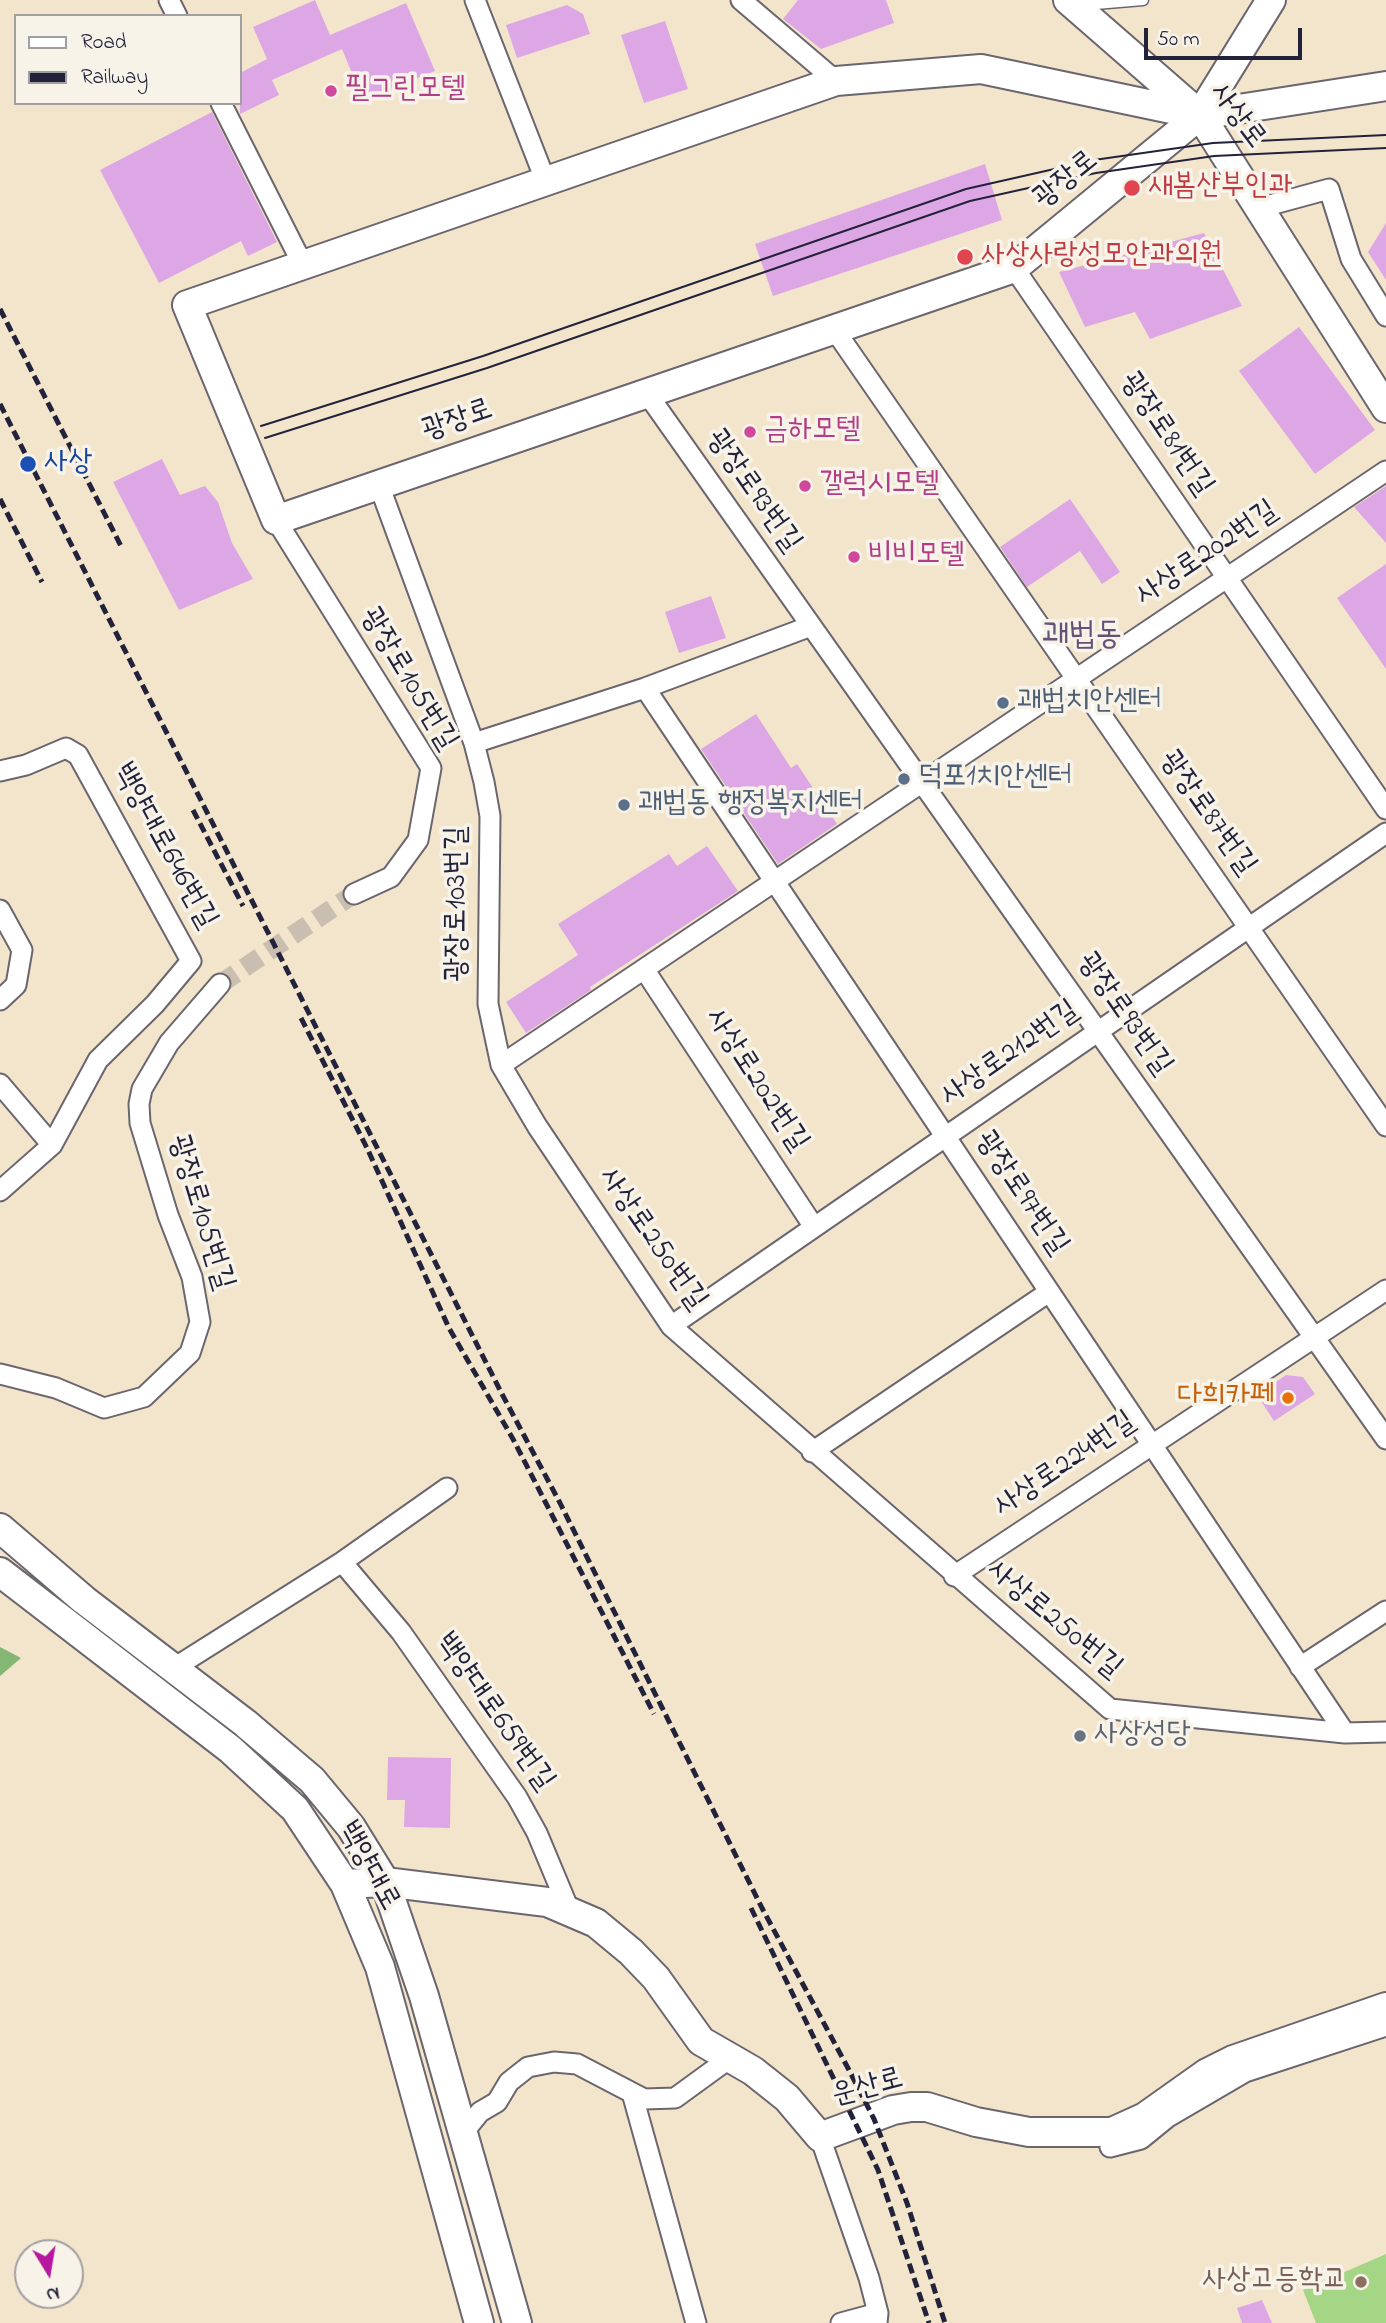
<!DOCTYPE html>
<html>
<head>
<meta charset="utf-8">
<style>
	body { margin:0 }
	#map { position:relative; width:1386px; height:2323px; overflow:hidden; background:#f3e5cc; font-family:"Indie Flower",sans-serif }
	canvas { display:block }
	.legend { position:absolute; left:14px; top:14px; width:228px; height:91px; box-sizing:border-box; background:#f7f3e8; border:2px solid #a29fa3; margin:0; padding:9px 12px; list-style:none; font-size:21px; color:#22223b }
	.legend li { display:flex; align-items:center; gap:14px; height:35px }
	.legend b { width:35px; border:2px solid #a29fa3 }
	.north { position:absolute; left:14px; top:2239px; width:70px; height:70px; box-sizing:border-box; background:#f7f3e8; border:2px solid #a29fa3; border-radius:50%; rotate:169deg; font-size:19px; font-weight:700; line-height:28px; text-align:center; color:#22223b }
	.north::after { content:''; display:block; margin:auto; width:24px; height:32px; background:#b5179e; clip-path:polygon(50% 0,100% 100%,50% 72%,0 100%) }
	.scale { position:absolute; left:1144px; top:28px; width:158px; height:32px; box-sizing:border-box; border:4px solid #22223b; border-top:0; padding-left:9px; font-size:21px; line-height:24px; white-space:nowrap; color:#22223b; -webkit-text-stroke:5px #f7f3e8; paint-order:stroke }
</style>
</head>
<body>
<div id="map">
<canvas width="1386" height="2323"></canvas>
<ul class="legend">
<li><b style="height:9px;background:#fff"></b>Road</li>
<li><b style="height:9px;background:#22223b"></b>Railway</li>
</ul>
<div class="north">N</div>
<div class="scale">50 m</div>
</div>
<script>
const c = document.querySelector('canvas').getContext('2d');
c.lineJoin = 'round';
function paint(path, color) { c.fillStyle = color; c.fill(path, 'evenodd'); }
const toPath = rows => new Path2D(rows.map(r => 'M' + r).join(''));
function trace(path, color, width, dash) { c.strokeStyle = color; c.lineWidth = width; c.lineCap = dash ? 'butt' : 'round'; c.setLineDash(dash || []); c.stroke(path); }
function drawText(font, color, halo, rows, align = 'center') {
  c.font = font + ' "Indie Flower","Poor Story",sans-serif'; c.lineWidth = 7; c.setLineDash([]); c.textBaseline = 'middle'; c.strokeStyle = halo; c.fillStyle = color; for (const [text, x, y, turn = 0] of rows) {
    c.save(); c.translate(x, y); c.rotate((+turn || 0) * Math.PI / 180); c.textAlign = isNaN(turn) ? turn : align; if (halo) c.strokeText(text, 0, 0); c.fillText(text, 0, 0); c.restore();
  }
}
paint(toPath([
	[1386,2254,1386,2323,1316,2323,1303,2290]
]), '#a4d686');
paint(toPath([
	[0,1647,21,1658,0,1676]
]), '#83b773');
paint(toPath([
	[315,0,330,35,406,3,435,71,363,100,342,49,272,80,279,95,240,114,240,73,267,59,253,27],
	[798,0,886,0,894,23,821,49,783,19],
	[567,5,583,14,590,34,517,58,506,25],
	[665,21,688,89,644,103,621,35],
	[212,112,277,242,248,256,241,241,159,283,100,170],
	[985,164,1002,220,773,296,755,244],
	[1386,223,1386,280,1368,252],
	[1204,233,1242,306,1150,339,1135,312,1085,327,1059,272],
	[1299,327,1375,430,1315,474,1239,371],
	[162,459,180,495,205,486,218,502,232,543,253,579,179,610,113,482],
	[1386,486,1386,543,1354,507],
	[1070,499,1120,572,1102,584,1080,551,1027,587,1000,547],
	[1386,564,1386,669,1337,598],
	[711,596,726,638,679,653,665,612],
	[756,714,791,768,797,764,837,824,778,864,701,749],
	[707,846,738,891,590,987,591,990,526,1033,506,1002,578,955,558,924,669,854,677,866],
	[1286,1375,1303,1377,1315,1394,1274,1421,1257,1395],
	[388,1757,451,1758,450,1828,404,1827,405,1800,387,1800],
	[1262,2300,1272,2323,1242,2323,1237,2308]
]), '#dda7e5');
trace(toPath([
	[220,984,354,894]
]), '#c9beaf', 19, [19, 10]);
const service = toPath([
	[1084,5,1143,0]
]);
const minor = toPath([
	[169,0,177,16],
	[475,0,546,182],
	[741,0,836,81],
	[221,103,303,265],
	[1259,208,1329,189,1351,259,1386,316],
	[1014,268,1386,809],
	[834,329,1386,1126],
	[646,392,1386,1439],
	[379,485,474,743,484,782,490,816,488,1004,501,1065,537,1126,671,1326,1110,1709,1345,1733,1386,1732],
	[276,520,431,768,418,840,391,877,354,894],
	[645,688,1345,1733],
	[474,743,645,688,811,626],
	[0,771,26,765,66,748,78,755,191,961,155,1004,98,1060,52,1145,0,1191],
	[0,910,22,950,16,985,0,1000],
	[644,969,814,1227],
	[501,1065,1386,471],
	[0,1084,52,1145],
	[671,1326,1386,833],
	[0,1374,56,1388,104,1408,144,1397,190,1353,200,1322,192,1277,168,1215,140,1123,139,1104,142,1089,169,1043,220,984],
	[812,1452,1049,1292],
	[342,1562,401,1632,517,1797,537,1833,570,1912],
	[954,1576,1386,1290],
	[1300,1667,1386,1611],
	[174,1668,342,1562,447,1488],
	[632,2093,696,2323],
	[463,2133,480,2112,497,2102,509,2082,528,2067,554,2062,577,2064,644,2099,675,2098,730,2058],
	[820,2137,869,2278,878,2313,877,2323],
	[1110,2147,1141,2139,1168,2117,1245,2072,1386,2026],
	[841,2323,878,2313]
]);
const secondary = toPath([
	[1068,0,1200,115,1386,408],
	[981,69,1200,115,1014,268,276,520,187,305,836,81,981,69],
	[1200,115,1386,86],
	[1200,115,1271,0],
	[0,1528,84,1600,245,1723,312,1780,351,1827,385,1882,424,1996,517,2323],
	[0,1572,230,1749,295,1809,345,1884,380,1967,479,2323],
	[345,1884,385,1882,547,1902,596,1923,631,1952,656,1978,701,2041,753,2071,787,2098,820,2137,893,2110,911,2107,927,2107,976,2122,1029,2132,1112,2132,1145,2117,1207,2073,1233,2060,1386,2007]
]);
trace(service, '#6b666e', 13);
trace(minor, '#6b666e', 23);
trace(secondary, '#6b666e', 32);
trace(service, '#fff', 10);
trace(minor, '#fff', 19);
trace(secondary, '#fff', 28);
trace(toPath([
	[261,426,483,356,966,189,1094,160,1213,143,1386,135],
	[265,438,487,368,970,201,1096,173,1214,156,1386,148]
]), '#22223b', 2);
trace(toPath([
	[0,309,122,548],
	[0,404,502,1394,560,1503,762,1908,849,2070,874,2119,907,2203,945,2323],
	[0,499,42,582],
	[193,810,243,906],
	[301,1018,367,1148,449,1328,513,1439,654,1714],
	[751,1908,878,2170,929,2323]
]), '#22223b', 5, [10, 5]);
for (const [x, y, r, color] of [
	[331,91,7,"#d1479c"],
	[1132,188,9,"#e0444e"],
	[965,257,9,"#e0444e"],
	[750,432,7,"#d1479c"],
	[28,464,9,"#1a4fb4"],
	[805,486,7,"#d1479c"],
	[854,557,7,"#d1479c"],
	[1003,703,7,"#5c6f8a"],
	[904,779,7,"#5c6f8a"],
	[624,805,7,"#5c6f8a"],
	[1288,1398,7,"#e8710a"],
	[1080,1736,7,"#6b7280"],
	[1361,2282,7,"#8d6e63"]
]) { const dot = new Path2D(); dot.arc(x, y, r, 0, 2 * Math.PI); c.fillStyle = color; c.fill(dot); trace(dot, '#f7f3e8', 2.5); }
drawText('30px', '#b23c85', '#f7f3e8', [
	["필그린모텔",345,91],
	["금하모텔",764,432],
	["갤럭시모텔",819,486],
	["비비모텔",868,557]
], 'left');
drawText('30px', '#22223b', '#f7f3e8', [
	["사상로",1236,117,53],
	["광장로",1067,181,-39],
	["광장로",458,422,-19],
	["광장로81번길",1165,435,56],
	["광장로93번길",752,492,55],
	["사상로202번길",1208,555,-34],
	["광장로105번길",407,680,59],
	["광장로87번길",1206,814,55],
	["백양대로646번길",163,847,61],
	["광장로103번길",459,904,-90],
	["광장로93번길",1123,1015,55],
	["사상로212번길",1011,1055,-35],
	["사상로202번길",755,1081,57],
	["광장로97번길",1020,1194,56],
	["광장로105번길",199,1213,73],
	["사상로250번길",651,1240,55],
	["사상로224번길",1066,1466,-34],
	["사상로250번길",1053,1621,40],
	["백양대로659번길",493,1713,55],
	["백양대로",367,1867,61],
	["운산로",868,2089,-15]
]);
drawText('30px', '#be3a42', '#f7f3e8', [
	["새봄산부인과",1148,188],
	["사상사랑성모안과의원",981,257]
], 'left');
drawText('30px', '#164399', '#f7f3e8', [
	["사상",44,464]
], 'left');
drawText('30px', '#4e5e75', '#f7f3e8', [
	["괘법치안센터",1017,703],
	["덕포1치안센터",918,779],
	["괘법동 행정복지센터",638,805]
], 'left');
drawText('30px', '#c56008', '#f7f3e8', [
	["다희카페",1274,1398]
], 'right');
drawText('30px', '#5b616d', '#f7f3e8', [
	["사상성당",1094,1736]
], 'left');
drawText('30px', '#785e54', '#f7f3e8', [
	["사상고등학교",1347,2282]
], 'right');
drawText('33px', '#635176', '#f7f3e8', [
	["괘법동",1082,638]
]);
</script>
</body>
</html>
